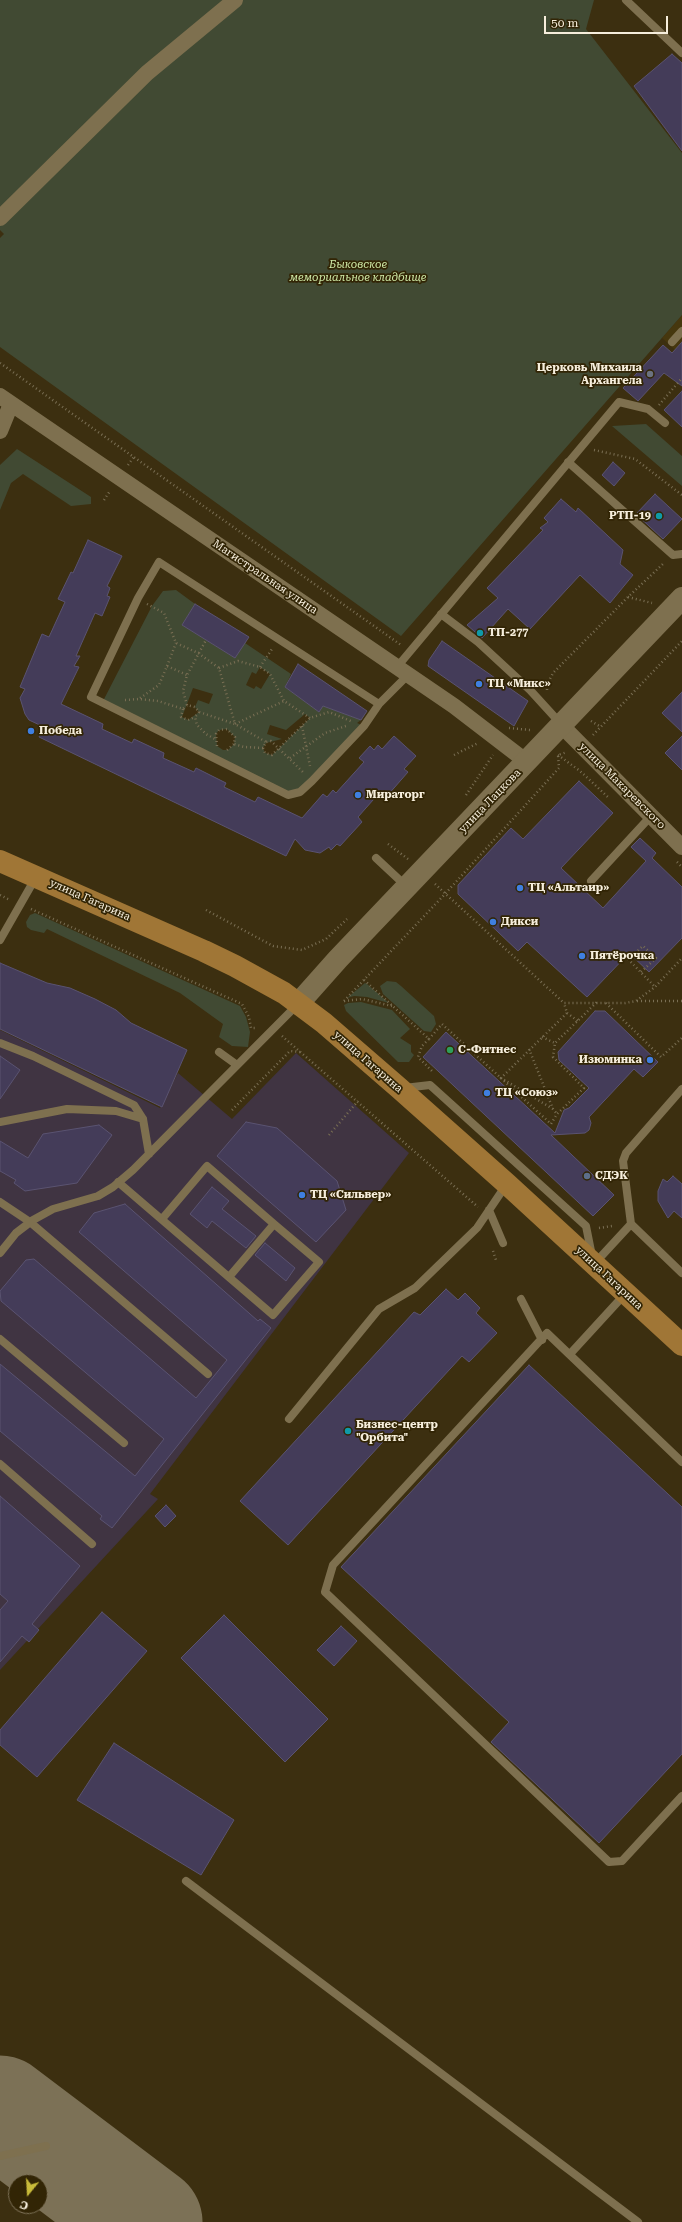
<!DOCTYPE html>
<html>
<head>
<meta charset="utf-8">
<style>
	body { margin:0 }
	#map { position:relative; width:682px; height:2222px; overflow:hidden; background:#3c2f10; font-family:"Roboto Serif",serif }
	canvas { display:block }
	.north { position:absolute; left:8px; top:2174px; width:40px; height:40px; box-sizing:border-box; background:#322505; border:1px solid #80755b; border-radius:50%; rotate:198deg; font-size:11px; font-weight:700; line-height:16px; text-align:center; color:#f6eedc }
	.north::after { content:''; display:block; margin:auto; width:14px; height:18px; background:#c9bb3a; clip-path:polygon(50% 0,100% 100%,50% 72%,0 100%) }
	.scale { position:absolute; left:544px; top:16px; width:124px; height:18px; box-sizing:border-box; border:2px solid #f6eedc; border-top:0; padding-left:5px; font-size:12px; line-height:14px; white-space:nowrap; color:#f6eedc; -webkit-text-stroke:3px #322505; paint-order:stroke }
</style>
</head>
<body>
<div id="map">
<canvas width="682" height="2222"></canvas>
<div class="north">С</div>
<div class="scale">50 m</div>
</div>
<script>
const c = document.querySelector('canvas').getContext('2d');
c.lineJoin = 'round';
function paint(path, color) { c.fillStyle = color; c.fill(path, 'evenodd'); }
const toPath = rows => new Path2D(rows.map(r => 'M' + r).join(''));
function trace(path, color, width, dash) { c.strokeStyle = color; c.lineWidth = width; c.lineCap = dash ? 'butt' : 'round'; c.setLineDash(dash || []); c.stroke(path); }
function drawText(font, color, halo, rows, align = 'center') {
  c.font = font + ' "Roboto Serif",serif'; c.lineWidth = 3.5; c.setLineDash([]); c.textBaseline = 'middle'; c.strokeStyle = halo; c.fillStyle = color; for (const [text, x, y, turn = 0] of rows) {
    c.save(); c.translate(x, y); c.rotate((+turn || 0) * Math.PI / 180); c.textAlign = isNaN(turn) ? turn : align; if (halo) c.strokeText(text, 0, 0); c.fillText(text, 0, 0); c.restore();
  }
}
paint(toPath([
	[0,1030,160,1108,178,1073,232,1119,296,1053,409,1153,150,1494,158,1499,0,1670]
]), '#403442');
paint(toPath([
	[682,315,682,356,662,338]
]), '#46370e');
paint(toPath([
	[0,0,594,0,586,29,682,153,682,315,401,636,0,347,0,238,4,234,0,230],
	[646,424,682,456,682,486,612,426],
	[17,449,91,497,91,504,71,506,23,474,11,483,0,510,0,465],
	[176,590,195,604,182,625,235,658,245,643,291,674,285,687,319,712,323,706,361,720,357,723,364,726,312,781,288,795,102,703,152,606,163,591],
	[260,667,270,674,261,689,256,686,254,689,246,685,252,672,256,674],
	[193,688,213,694,209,704,198,700,195,707,199,712,188,720,182,717],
	[305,714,310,718,272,755,265,753,263,748,266,743,282,739,267,734,270,725,286,730],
	[227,729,235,737,234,744,228,750,223,750,217,746,216,734,219,730],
	[35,913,240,1006,246,1017,250,1032,248,1047,232,1046,219,1037,223,1024,180,993,47,929,44,933,31,930,27,927,26,922,30,915],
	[387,981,396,982,401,986,434,1016,436,1024,431,1032,424,1031,383,994,380,986],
	[365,983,367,984,389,1003,367,997,354,996,347,998],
	[361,1002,392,1010,410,1029,400,1038,411,1045,411,1052,414,1055,409,1062,398,1062,346,1011,344,1005,348,1003]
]), '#414a33');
trace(toPath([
	[0,2111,147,2222]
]), '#7c7156', 111);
const building = toPath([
	[672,54,682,63,682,151,634,86,672,54],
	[682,342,682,386,664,373,638,401,623,388,663,345,672,353,682,342],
	[682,391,682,427,664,410,682,391],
	[613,462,625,473,614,486,602,475,613,462],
	[655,494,682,519,663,539,636,514,655,494],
	[561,499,576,512,578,508,623,550,620,564,633,575,610,603,580,575,530,629,508,609,482,638,467,625,498,598,487,588,543,530,540,528,548,522,544,518,561,499],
	[88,540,122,556,107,586,110,588,107,596,110,597,102,616,95,613,76,656,80,656,74,666,79,667,61,704,103,724,102,729,132,743,134,739,164,753,163,758,194,772,196,768,226,783,224,787,255,802,258,797,302,818,323,794,327,797,333,790,336,793,364,762,359,758,370,746,374,750,378,745,382,749,394,736,416,756,404,769,408,772,387,796,381,791,358,817,362,822,340,846,337,844,331,850,329,847,320,853,305,850,295,839,286,856,39,737,44,727,29,720,25,714,20,698,25,689,20,687,42,634,49,637,65,602,58,599,71,572,73,573,88,540],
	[195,604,249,637,235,658,182,625,195,604],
	[442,641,528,701,514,726,428,666,429,660,442,641],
	[298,664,367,711,361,720,323,706,319,712,285,687,298,664],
	[682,692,682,732,662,713,682,692],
	[682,736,682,770,665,753,682,736],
	[579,781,613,813,561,868,603,908,646,861,631,847,640,838,656,853,652,858,682,887,682,938,649,972,629,953,587,997,527,942,518,951,458,894,458,885,511,828,523,839,579,781],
	[0,963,47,983,70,988,95,999,116,1010,131,1023,187,1050,162,1107,0,1029,0,963],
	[595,1011,605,1011,658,1062,643,1077,634,1069,589,1117,591,1123,589,1130,585,1133,551,1135,614,1195,593,1216,423,1057,446,1032,555,1133,564,1110,569,1108,589,1088,559,1060,558,1052,595,1011],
	[0,1056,20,1070,0,1099,0,1056],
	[246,1122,277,1128,337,1181,346,1210,316,1242,217,1156,246,1122],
	[99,1125,112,1135,77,1183,25,1191,14,1183,16,1180,0,1171,0,1141,28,1158,43,1134,99,1125],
	[673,1176,682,1184,682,1218,674,1211,668,1218,658,1201,658,1191,663,1179,667,1182,673,1176],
	[212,1187,229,1201,222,1209,256,1236,246,1248,212,1221,207,1228,190,1214,212,1187],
	[125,1204,258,1321,260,1319,271,1328,112,1528,100,1519,102,1516,0,1431,0,1364,135,1476,164,1439,1,1301,0,1291,26,1260,34,1259,196,1398,227,1360,79,1232,94,1213,125,1204],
	[265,1243,295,1268,286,1281,255,1255,265,1243],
	[446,1289,458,1300,465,1293,480,1308,476,1313,497,1333,469,1362,462,1356,288,1545,240,1501,414,1312,420,1315,446,1289],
	[529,1365,682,1507,682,1754,599,1843,491,1742,509,1722,341,1567,529,1365],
	[0,1496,80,1566,32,1624,39,1630,29,1642,22,1636,0,1662,0,1610,8,1601,0,1594,0,1496],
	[166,1505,176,1516,165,1527,155,1516,166,1505],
	[102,1612,147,1651,37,1777,0,1745,0,1730,102,1612],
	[224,1615,328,1719,285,1762,181,1658,224,1615],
	[341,1626,357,1641,334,1666,317,1650,341,1626],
	[114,1743,234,1820,201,1875,77,1800,114,1743]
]);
paint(building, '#443c59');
trace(building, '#5a5371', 1);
trace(toPath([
	[0,363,401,645],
	[659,405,682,378],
	[594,450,635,459,682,495],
	[128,465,134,457],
	[104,500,110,491],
	[628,597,652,603],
	[147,604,164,613,176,643,198,653,219,668,235,724,284,701,310,718],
	[167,666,176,643],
	[260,667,272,649],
	[219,668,238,661,260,667,270,674,284,701],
	[547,690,547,685,553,673,628,597,664,563],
	[140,698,159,685,167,666,187,675],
	[125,700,139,699,158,701,183,709,187,705,195,707,199,712,235,724,266,742],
	[187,705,183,691,187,675,206,640],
	[183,709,181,717,188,720,195,717],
	[199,712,195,717,197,725,206,734,215,739],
	[591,721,601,727],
	[302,726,310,766],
	[509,728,530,730],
	[593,735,682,641],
	[217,746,216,734,219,730,227,729,235,737,234,744,244,747,263,748,266,742,271,741,304,773],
	[263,748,265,753,272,755,310,718,329,712,353,722],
	[227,750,234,744],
	[454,755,478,743],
	[558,755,580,771,609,798],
	[290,758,325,733,346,726],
	[466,795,493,755],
	[388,844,408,859],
	[677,862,682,867],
	[435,884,564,1003,625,1003,636,1001,655,987,682,958],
	[0,895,10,900],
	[31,909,242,1004,249,1017,251,1028,257,1028],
	[206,910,273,946,302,950,326,939,347,919],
	[632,956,643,946,656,958,641,972],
	[628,959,655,987],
	[364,980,429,1039,422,1046,418,1057,434,1073],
	[344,1001,445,894,559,768,558,755,567,752],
	[344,1001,362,999,392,1006],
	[637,1001,682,1001],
	[606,1003,661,1057,682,1038],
	[567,1013,578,1021],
	[282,1036,478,1207],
	[542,1037,555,1043],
	[429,1039,442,1024,551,1124,557,1114,584,1088,553,1057,555,1043,597,1002],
	[529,1049,553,1109,557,1114],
	[553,1109,501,1078,567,1013,564,1003],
	[232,1110,290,1051,300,1052],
	[329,1135,358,1101],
	[599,1228,612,1226],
	[493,1251,496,1260]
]), '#7a6f54', 2.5, [1, 3]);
trace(toPath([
	[626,0,682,53],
	[672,342,682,331],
	[568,462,673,555,682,554],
	[441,614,478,642,530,690,561,724],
	[397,667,619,402,648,409,665,423],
	[379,704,364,726,312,781,300,792,288,795,91,697,138,598,159,562,379,704,408,675],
	[376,858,406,886],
	[591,881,651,816],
	[0,940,36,877],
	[0,1043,33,1056,134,1105,143,1119,149,1154],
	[219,1052,237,1065],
	[404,1088,430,1085,586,1226,592,1256],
	[682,1089,626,1153,623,1161,631,1224,682,1273],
	[0,1122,67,1109,116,1111,143,1119],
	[118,1182,273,1315,319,1262,274,1224],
	[0,1202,30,1222,208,1374],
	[489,1210,503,1243],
	[162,1219,207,1166,274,1224,229,1277],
	[0,1253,16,1233,33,1220,53,1209,98,1196,113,1187,133,1170,297,1005],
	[595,1263,631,1224],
	[521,1299,542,1340],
	[0,1339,124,1443],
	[570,1354,625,1294],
	[289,1419,379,1309,415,1288,477,1228,506,1185],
	[682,1462,547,1333,333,1565,325,1592,609,1862,622,1861,682,1796],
	[0,1464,92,1544],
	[186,1881,638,2222],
	[0,2156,46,2146]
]), '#7e704f', 8);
trace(toPath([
	[0,218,147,73,235,0],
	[0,396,454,706,527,762],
	[0,431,11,404],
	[562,726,682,847]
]), '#7e704f', 16);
trace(toPath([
	[298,1004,338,959,682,598]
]), '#7e704f', 22);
trace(toPath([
	[0,861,204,951,235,966,284,993,324,1023,399,1088,507,1184,682,1345]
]), '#a07636', 22);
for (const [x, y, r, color] of [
	[650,374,4,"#6b7280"],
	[659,516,4,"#0f9aa8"],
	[480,633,4,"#0f9aa8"],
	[479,684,4,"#3f7fe0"],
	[31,731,4,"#3f7fe0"],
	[358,795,4,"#3f7fe0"],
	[520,888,4,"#3f7fe0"],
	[493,922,4,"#3f7fe0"],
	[582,956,4,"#3f7fe0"],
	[450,1050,4,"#2e9e5b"],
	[650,1060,4,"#3f7fe0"],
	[487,1093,4,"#3f7fe0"],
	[587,1176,4,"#5c6f8a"],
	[302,1195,4,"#3f7fe0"],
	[348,1431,4,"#0f9aa8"]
]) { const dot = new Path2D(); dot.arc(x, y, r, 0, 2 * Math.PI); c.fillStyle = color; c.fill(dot); trace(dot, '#322505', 1.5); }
drawText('italic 11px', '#cee9a7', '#322505', [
	["Быковское",358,265],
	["мемориальное кладбище",358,278]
]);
drawText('bold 11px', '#f6eedc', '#322505', [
	["Церковь Михаила",642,368,"right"],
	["Архангела",642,381,"right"],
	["РТП-19",651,516,"right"],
	["ТП-277",488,633],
	["ТЦ «Микс»",487,684],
	["Победа",39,731],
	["Мираторг",366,795],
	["ТЦ «Альтаир»",528,888],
	["Дикси",501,922],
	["Пятёрочка",590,956],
	["С-Фитнес",458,1050],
	["Изюминка",642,1060,"right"],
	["ТЦ «Союз»",495,1093],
	["СДЭК",595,1176],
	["ТЦ «Сильвер»",310,1195],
	["Бизнес-центр",356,1425],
	["\"Орбита\"",356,1438]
], 'left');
drawText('11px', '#f6eedc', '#322505', [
	["Магистральная улица",265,577,34],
	["улица Макаревского",622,786,45],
	["улица Лацкова",490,801,-46],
	["улица Гагарина",90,900,24],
	["улица Гагарина",368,1062,41],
	["улица Гагарина",609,1278,43]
]);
</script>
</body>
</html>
